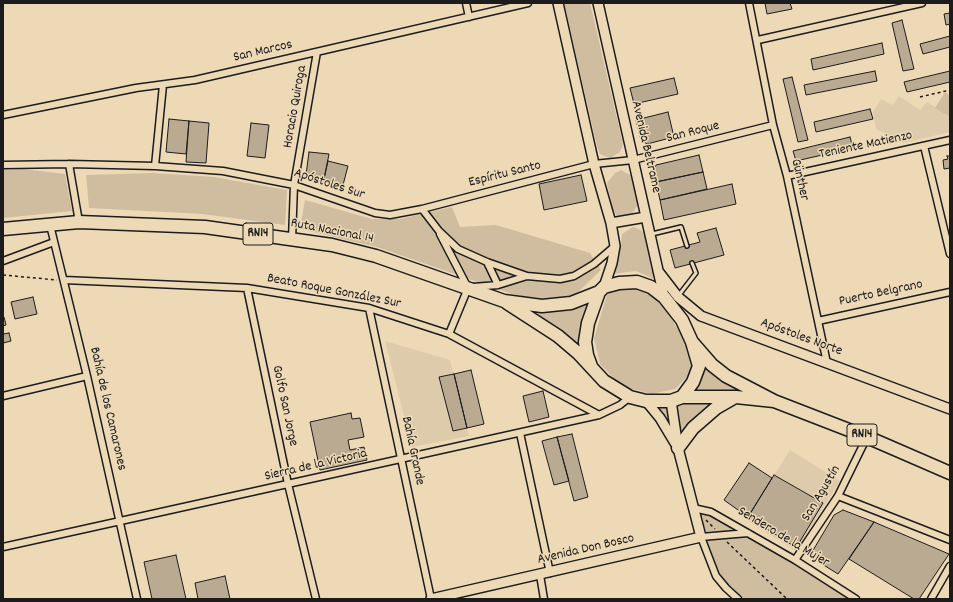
<!DOCTYPE html>
<html>
<head>
<meta charset="utf-8">
<style>
	body { margin:0 }
	#map { position:relative; width:953px; height:602px; overflow:hidden; background:#eed9b7; font-family:Dekko,sans-serif }
	canvas { display:block }
	.frame { position:absolute; inset:0; border:4px solid #1c1c1c; pointer-events:none }
</style>
</head>
<body>
<div id="map">
<canvas width="953" height="602"></canvas>
<div class="frame"></div>
</div>
<script>
const c = document.querySelector('canvas').getContext('2d');
c.lineJoin = 'round';
function paint(path, color) { c.fillStyle = color; c.fill(path, 'evenodd'); }
const toPath = rows => new Path2D(rows.map(r => 'M' + r).join(''));
function trace(path, color, width, dash) { c.strokeStyle = color; c.lineWidth = width; c.lineCap = dash ? 'butt' : 'round'; c.setLineDash(dash || []); c.stroke(path); }
function drawText(font, color, halo, rows, align = 'center') {
  c.font = font + ' Dekko,sans-serif'; c.lineWidth = 3; c.setLineDash([]); c.textBaseline = 'middle'; c.strokeStyle = halo; c.fillStyle = color; for (const [text, x, y, turn = 0] of rows) {
    c.save(); c.translate(x, y); c.rotate((+turn || 0) * Math.PI / 180); c.textAlign = isNaN(turn) ? turn : align; if (halo) c.strokeText(text, 0, 0); c.fillText(text, 0, 0); c.restore();
  }
}
paint(toPath([
	[899,96,920,110,927,102,950,117,950,132,903,143,876,129,873,112,881,99,893,105],
	[385,341,450,360,469,436,412,447],
	[790,450,840,481,796,551,746,520]
]), '#decbac');
paint(toPath([
	[564,3,590,3,623,144,620,152,610,158,600,154,597,147],
	[945,92,950,96,950,117,935,108],
	[23,169,65,174,72,211,3,218,3,170],
	[621,170,632,176,638,204,631,216,620,218,616,215,612,207,607,183,615,173],
	[152,173,214,177,287,190,285,225,202,214,89,208,86,175],
	[305,200,372,219,400,219,452,207,460,227,496,225,590,253,601,270,573,297,546,301,512,294,377,247,300,229],
	[633,227,641,230,645,234,654,279,636,271,612,274,621,245,622,234],
	[638,285,662,300,675,325,688,343,693,357,689,375,675,389,651,394,621,386,600,364,594,338,607,295,618,287],
	[592,297,582,321,582,350,530,311,560,311],
	[705,358,740,395,690,394],
	[715,401,696,415,682,434,677,403],
	[668,404,673,432,654,405],
	[693,508,711,512,856,599,738,599,716,576]
]), '#d0bda0');
const building = toPath([
	[765,3,790,3,792,9,767,14,765,3],
	[950,13,950,24,946,25,944,14,950,13],
	[902,20,914,69,903,71,892,23,902,20],
	[950,36,950,47,923,54,920,44,950,36],
	[882,43,884,54,813,70,811,59,882,43],
	[875,71,877,81,806,95,804,85,875,71],
	[950,71,950,82,907,92,904,82,950,71],
	[792,77,808,140,798,142,783,79,792,77],
	[674,78,678,94,634,104,630,88,674,78],
	[870,109,873,119,816,132,814,122,870,109],
	[668,112,674,137,647,144,641,140,636,120,668,112],
	[169,119,189,121,186,154,166,152,169,119],
	[189,121,209,123,206,163,186,162,189,121],
	[251,123,269,125,265,158,247,156,251,123],
	[850,137,853,148,796,161,793,151,850,137],
	[309,152,329,154,324,179,306,175,309,152],
	[699,155,703,172,656,182,653,170,656,165,699,155],
	[947,156,950,156,950,168,944,169,943,160,948,159,947,156],
	[328,161,348,166,343,185,324,179,328,161],
	[703,172,707,189,660,200,656,182,703,172],
	[581,175,587,201,544,210,539,184,581,175],
	[732,184,736,204,664,220,660,200,732,184],
	[716,228,724,255,675,268,670,250,700,242,697,233,716,228],
	[33,297,37,314,15,319,11,302,33,297],
	[3,317,4,317,6,325,3,326,3,317],
	[9,333,11,341,3,343,3,334,9,333],
	[471,370,484,424,467,428,454,374,471,370],
	[454,374,467,428,453,431,439,377,454,374],
	[543,391,549,417,529,422,523,396,543,391],
	[351,413,352,419,360,418,364,437,348,440,350,450,364,447,367,460,320,470,310,422,351,413],
	[572,434,588,497,574,501,557,437,572,434],
	[557,437,569,481,554,485,542,441,557,437],
	[749,463,772,478,748,517,724,500,749,463],
	[774,475,823,503,799,543,792,545,748,517,774,475],
	[843,510,874,522,838,574,814,559,812,552,834,515,843,510],
	[874,522,949,554,919,599,914,599,849,559,874,522],
	[176,555,186,599,152,599,144,562,176,555],
	[225,576,230,599,198,599,195,583,225,576]
]);
paint(building, '#baaa91');
trace(building, '#1c1c1c', 1);
const lane = toPath([
	[652,234,681,227,687,246],
	[679,295,696,273,692,263]
]);
const street = toPath([
	[466,3,469,17],
	[749,3,773,125,787,176,827,363],
	[758,40,922,3],
	[3,115,136,88,195,80,528,3],
	[924,146,950,254],
	[69,164,79,222],
	[3,165,69,164,155,166,223,171,294,185,375,213,390,215,422,209,439,231,458,249,487,262,527,276,560,279,574,276,594,264,615,246],
	[155,166,163,85],
	[787,176,950,140],
	[422,209,594,164,633,160,773,125],
	[50,225,87,376,137,599],
	[440,234,467,286],
	[292,239,294,185,317,52],
	[3,261,54,242],
	[487,262,498,285],
	[64,280,247,288,369,308,449,334,599,415],
	[473,287,498,285,527,276],
	[247,288,288,484,316,599],
	[369,308,431,599],
	[818,321,950,292],
	[449,334,468,288],
	[3,396,87,376],
	[520,433,550,573],
	[838,496,950,540],
	[693,508,711,512,795,560,856,599],
	[3,547,599,415,620,405,630,397],
	[795,560,838,496,867,437],
	[540,575,544,599],
	[738,599,726,588,716,576,701,537,748,533],
	[931,599,950,566]
]);
const secondary = toPath([
	[558,3,594,164,611,223,615,246,612,263,604,287],
	[598,3,664,297],
	[611,223,646,217],
	[658,271,678,297,701,316,950,409],
	[646,401,660,418,675,443],
	[431,599,701,537,678,448,671,401]
]);
const highway = toPath([
	[3,229,79,222,205,227,332,245,376,256,504,301,542,306,571,303,599,292],
	[507,303,558,336,578,353,604,381,630,397,646,401,671,401,682,397,736,397,774,401],
	[692,342,712,365,726,376,774,401,867,437,950,473],
	[591,366,587,355,585,342,588,323,599,292,604,287,619,283,637,282,651,287,664,297,682,320,692,342,699,366,693,382,682,397],
	[678,448,693,428,716,408,735,397]
]);
trace(lane, '#1c1c1c', 6);
trace(street, '#1c1c1c', 9);
trace(secondary, '#1c1c1c', 12);
trace(highway, '#1c1c1c', 15);
trace(toPath([
	[920,97,950,90],
	[3,275,57,280],
	[706,520,715,529],
	[727,542,787,599]
]), '#1c1c1c', 1.5, [3, 3]);
trace(lane, '#eed9b7', 3);
trace(street, '#eed9b7', 6);
trace(secondary, '#eed9b7', 9);
trace(highway, '#eed9b7', 12);
for (const [x, y, w] of [
	[258,234,30],
	[862,435,30]
]) { const box = new Path2D(); box.roundRect(x - w / 2, y - 11, w, 22, 3); c.fillStyle = '#eed9b7'; c.fill(box); trace(box, '#1c1c1c', 1); }
drawText('bold 13px', '#1c1c1c', null, [
	["RN14",258,234],
	["RN14",862,435]
]);
drawText('14px', '#1c1c1c', '#eed9b7', [
	["San Marcos",263,52,-13],
	["Horacio Quiroga",296,107,-80],
	["San Roque",693,133,-14],
	["Teniente Matienzo",866,146,-12],
	["Avenida Beltrame",645,147,77],
	["Espíritu Santo",505,175,-14],
	["Günther",799,180,77],
	["Apóstoles Sur",329,185,18],
	["Ruta Nacional 14",332,232,11],
	["Beato Roque González Sur",334,292,11],
	["Puerto Belgrano",881,294,-12],
	["Apóstoles Norte",801,338,20],
	["Golfo San Jorge",284,406,78],
	["Bahía de los Camarones",107,409,77],
	["Bahía Grande",412,451,78],
	["Sierra de la Victoria",316,466,-13],
	["San Agustín",822,494,-59],
	["Sendero de la Mujer",783,538,31],
	["Avenida Don Bosco",586,550,-13]
]);
</script>
</body>
</html>
